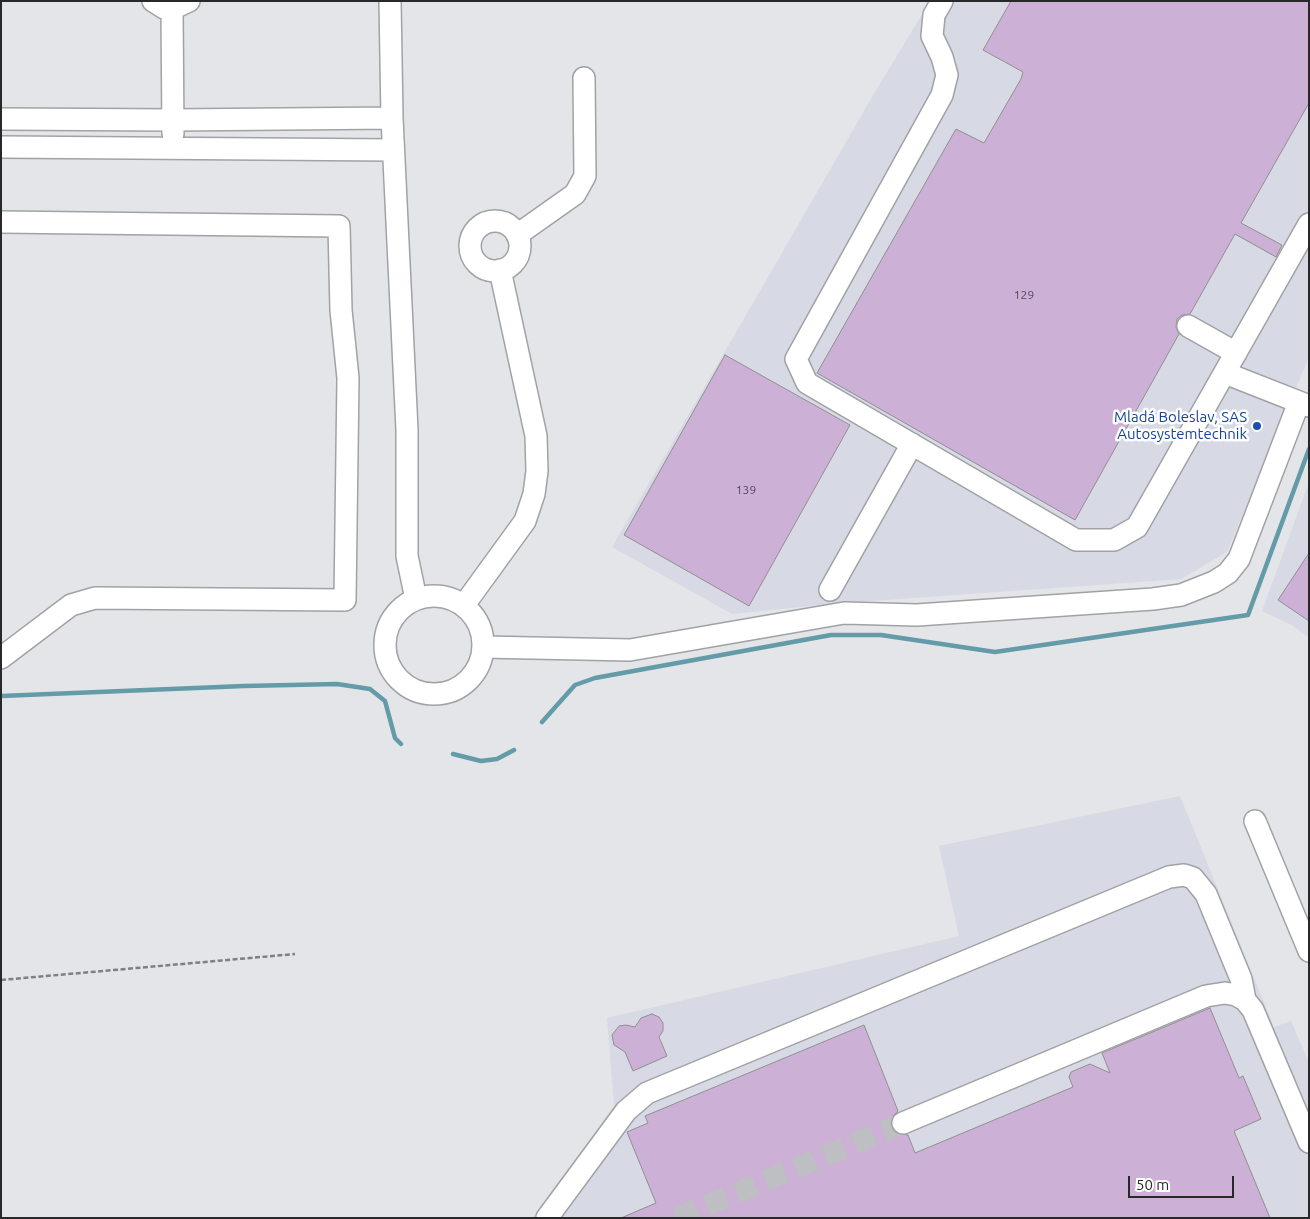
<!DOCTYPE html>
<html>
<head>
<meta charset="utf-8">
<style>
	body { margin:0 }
	#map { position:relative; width:1310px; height:1219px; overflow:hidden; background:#e4e5e8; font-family:Ubuntu,sans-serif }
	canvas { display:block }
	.frame { position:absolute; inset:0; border:2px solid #272829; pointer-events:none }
	.scale { position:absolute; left:1128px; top:1176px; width:106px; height:22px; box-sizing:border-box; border:2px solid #272829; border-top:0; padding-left:6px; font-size:15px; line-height:18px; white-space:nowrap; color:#272829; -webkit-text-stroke:4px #fff; paint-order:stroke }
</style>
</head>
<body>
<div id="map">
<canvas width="1310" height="1219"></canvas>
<div class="frame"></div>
<div class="scale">50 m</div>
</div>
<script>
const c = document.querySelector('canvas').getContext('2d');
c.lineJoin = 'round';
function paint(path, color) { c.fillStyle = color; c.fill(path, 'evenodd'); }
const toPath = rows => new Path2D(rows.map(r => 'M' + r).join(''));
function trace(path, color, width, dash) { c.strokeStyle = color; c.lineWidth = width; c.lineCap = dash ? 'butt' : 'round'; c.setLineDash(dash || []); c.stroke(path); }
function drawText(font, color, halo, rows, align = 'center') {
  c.font = font + ' Ubuntu,sans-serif'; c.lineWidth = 5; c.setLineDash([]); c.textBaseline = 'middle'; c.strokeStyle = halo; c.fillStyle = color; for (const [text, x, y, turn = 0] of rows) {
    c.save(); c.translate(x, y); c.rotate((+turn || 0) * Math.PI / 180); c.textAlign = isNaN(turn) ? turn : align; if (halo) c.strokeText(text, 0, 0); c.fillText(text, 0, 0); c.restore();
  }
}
paint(toPath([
	[930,1,1309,1,1309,357,1227,552,1181,579,830,604,732,614,612,547,872,97],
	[1309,482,1309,638,1293,626,1262,611],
	[1180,796,1274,1027,1291,1021,1309,1062,1309,1218,532,1218,614,1106,607,1018,959,936,939,846]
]), '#d7dae4');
trace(toPath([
	[1,696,244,686,337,684,370,689,385,701,395,738,401,744],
	[542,722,575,685,595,678,831,635,881,635,995,652,1248,615,1309,449],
	[453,754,481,761,497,759,514,750]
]), '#649ba8', 4.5);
const building = toPath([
	[1011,1,1309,1,1309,103,1241,223,1282,245,1276,257,1235,234,1190,314,1182,315,1177,319,1176,327,1179,334,1075,520,817,373,956,129,984,143,1021,79,1023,72,983,50,1011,1],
	[725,355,850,425,749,606,624,535,725,355],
	[1309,553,1309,621,1278,600,1309,553],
	[1210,1008,1239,1078,1243,1076,1261,1119,1234,1131,1270,1218,621,1218,656,1203,627,1132,648,1123,645,1116,864,1025,898,1111,893,1116,891,1127,896,1133,908,1135,915,1153,1073,1087,1069,1077,1071,1072,1090,1064,1110,1073,1102,1053,1210,1008],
	[652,1014,659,1017,663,1023,663,1031,659,1037,667,1056,633,1071,625,1052,614,1045,612,1035,619,1026,626,1025,635,1027,641,1018,652,1014]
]);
paint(building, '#cdb0d5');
trace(building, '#918f92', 1);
trace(toPath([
	[677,1218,903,1123]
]), '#bebfc2', 21, [21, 11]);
const minor = toPath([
	[153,1,164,8,172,9,189,1],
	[390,1,392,118,407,430,407,556,416,599],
	[942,1,934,15,932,36,942,57,947,75,942,95,796,359,807,383,1076,540,1114,540,1137,527,1309,224],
	[172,9,173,134],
	[1,119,173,120,392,118],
	[1,147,393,150],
	'470 246a25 25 0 1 1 50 0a25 25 0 1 1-50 0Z',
	[1,222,339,226,341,310,348,378,345,600,95,598,71,605,1,658],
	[517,235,575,194,585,176,584,78],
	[1188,326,1236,353],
	[1225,373,1309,406],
	[830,590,912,444],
	'385 645a49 49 0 1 1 98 0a49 49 0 1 1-98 0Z',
	[464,605,525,521,534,494,537,471,536,436,500,270],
	[483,647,630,650,844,613,917,615,1153,599,1181,595,1214,582,1228,573,1239,559,1299,402],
	[1255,821,1309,951],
	[903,1123,1206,996,1225,993,1236,995,1245,1000,1253,1010,1309,1142],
	[547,1218,626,1111,647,1093,1169,877,1184,875,1193,878,1206,894,1241,979,1245,1000]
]);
trace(minor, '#a1a2a5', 24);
trace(toPath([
	[1,980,295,954]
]), '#7f8081', 2.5, [5, 2.5]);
trace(minor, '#fff', 21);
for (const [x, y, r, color] of [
	[1257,426,5,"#1a4fb4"]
]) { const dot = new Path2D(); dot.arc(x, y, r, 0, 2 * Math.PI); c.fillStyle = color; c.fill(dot); trace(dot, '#fff', 2); }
drawText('12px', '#504a54', null, [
	["129",1024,295],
	["139",746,490]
]);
drawText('15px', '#164399', '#fff', [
	["Mladá Boleslav, SAS",1247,417],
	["Autosystemtechnik",1247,434]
], 'right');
</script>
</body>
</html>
